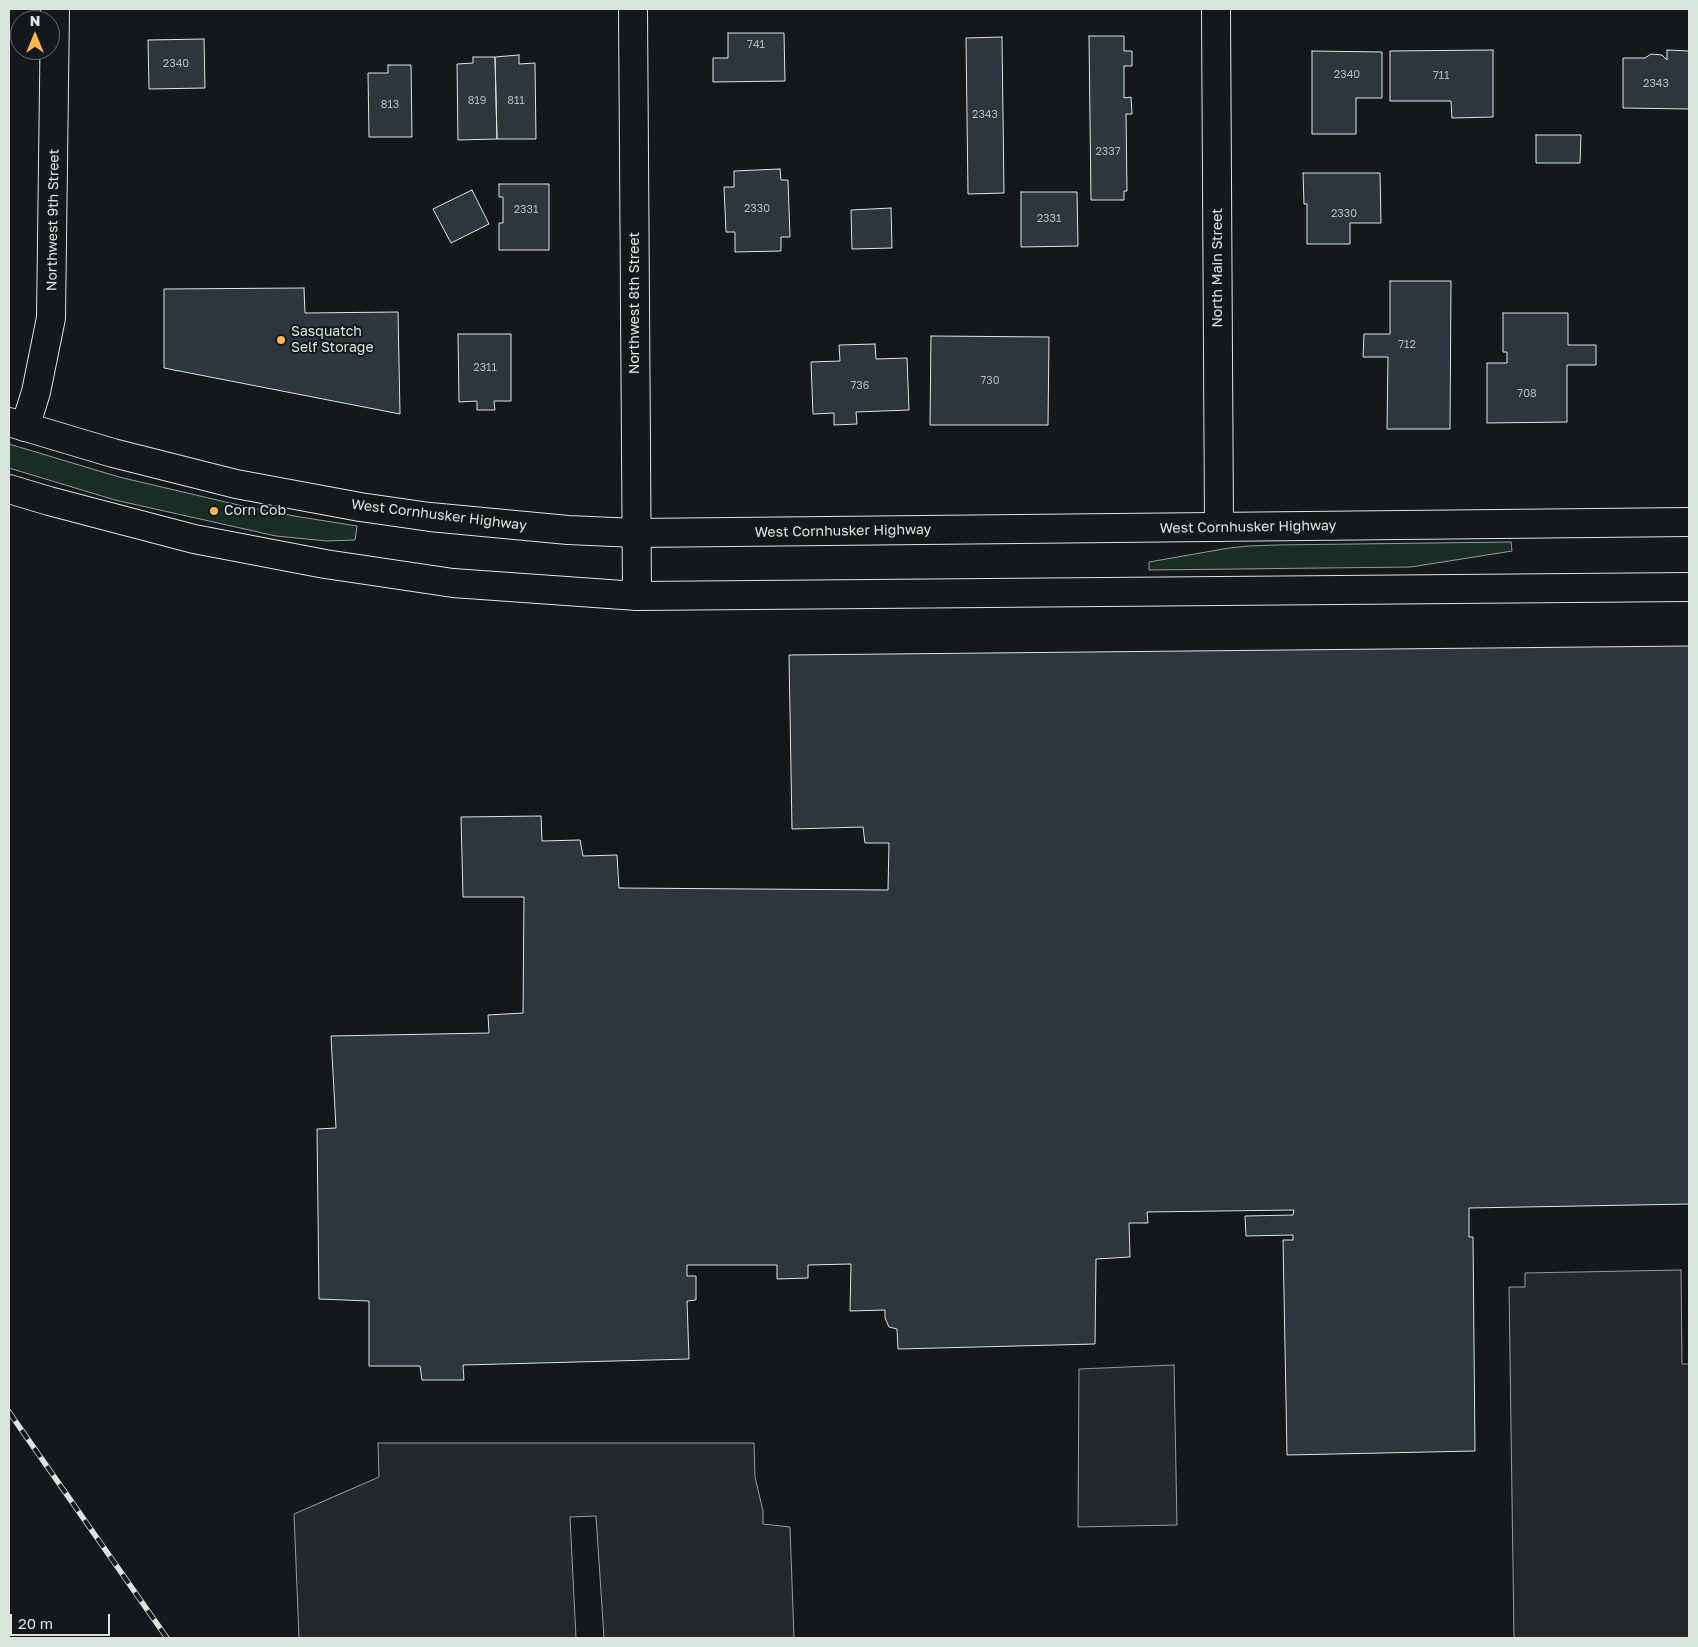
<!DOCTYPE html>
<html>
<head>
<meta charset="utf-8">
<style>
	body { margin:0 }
	#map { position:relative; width:1698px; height:1647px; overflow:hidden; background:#14181c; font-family:"Golos Text",sans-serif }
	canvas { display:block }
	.frame { position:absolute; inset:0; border:10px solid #d8e6dc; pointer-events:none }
	.north { position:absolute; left:10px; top:10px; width:50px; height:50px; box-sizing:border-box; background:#14181c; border:1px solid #626a69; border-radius:50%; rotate:0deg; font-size:14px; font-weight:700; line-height:20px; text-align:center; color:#d8e6dc }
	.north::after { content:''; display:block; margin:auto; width:18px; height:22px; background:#ffb74d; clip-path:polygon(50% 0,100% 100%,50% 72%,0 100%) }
	.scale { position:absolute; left:10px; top:1614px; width:100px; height:22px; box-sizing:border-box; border:2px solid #d8e6dc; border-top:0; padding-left:6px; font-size:15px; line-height:18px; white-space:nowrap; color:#d8e6dc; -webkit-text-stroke:4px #14181c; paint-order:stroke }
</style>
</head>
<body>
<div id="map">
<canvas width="1698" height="1647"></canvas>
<div class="frame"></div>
<div class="north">N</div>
<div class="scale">20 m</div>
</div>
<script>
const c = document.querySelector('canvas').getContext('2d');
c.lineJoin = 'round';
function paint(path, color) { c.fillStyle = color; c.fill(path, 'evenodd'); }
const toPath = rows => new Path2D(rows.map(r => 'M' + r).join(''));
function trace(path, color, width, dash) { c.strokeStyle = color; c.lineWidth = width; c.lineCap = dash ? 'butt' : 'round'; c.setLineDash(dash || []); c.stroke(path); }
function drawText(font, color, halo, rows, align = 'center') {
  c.font = font + ' "Golos Text",sans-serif'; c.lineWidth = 4; c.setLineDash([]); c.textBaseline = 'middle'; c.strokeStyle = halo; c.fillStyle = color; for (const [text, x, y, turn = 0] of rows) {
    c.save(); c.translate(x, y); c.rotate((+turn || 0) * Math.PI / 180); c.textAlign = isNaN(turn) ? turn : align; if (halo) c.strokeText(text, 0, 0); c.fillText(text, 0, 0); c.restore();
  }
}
const green = toPath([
	[9,444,119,477,247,507,294,516,357,526,355,540,327,541,276,536,115,500,9,468,9,444],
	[1511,542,1512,551,1411,567,1149,570,1149,562,1229,548,1249,546,1276,545,1511,542]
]);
paint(green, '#1a2d24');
trace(green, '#939e99', 1);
const parking = toPath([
	[1681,1270,1682,1364,1689,1364,1689,1638,1514,1638,1509,1287,1525,1287,1525,1273,1681,1270],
	[1174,1365,1177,1525,1078,1527,1079,1369,1174,1365],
	[378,1443,754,1443,755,1477,763,1511,763,1524,790,1527,794,1638,604,1638,596,1516,570,1517,576,1638,299,1638,294,1514,379,1477,378,1443]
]);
paint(parking, '#24282b');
trace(parking, '#939e99', 1);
const building = toPath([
	[728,33,784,33,785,81,713,82,713,58,728,58,728,33],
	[1089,36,1124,36,1124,51,1132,51,1132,66,1124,66,1124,98,1131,97,1132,114,1126,114,1127,191,1124,191,1124,200,1091,200,1089,36],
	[1002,37,1004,193,968,194,966,38,1002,37],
	[204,39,205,88,149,89,148,40,204,39],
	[1493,50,1493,117,1452,118,1451,101,1390,101,1390,51,1493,50],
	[1667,50,1689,51,1689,109,1623,108,1623,58,1645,58,1651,54,1662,55,1667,60,1667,50],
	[1312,51,1382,52,1382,98,1356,98,1356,134,1312,134,1312,51],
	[519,55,519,64,535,63,536,139,497,139,495,57,519,55],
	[473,57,495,57,497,139,458,140,457,64,473,63,473,57],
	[388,65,411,65,412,137,369,137,368,73,388,73,388,65],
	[1536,135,1581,135,1580,163,1536,163,1536,135],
	[780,169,781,180,788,180,790,237,781,237,781,251,735,252,735,232,726,232,724,187,734,187,734,171,780,169],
	[1303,173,1380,173,1381,223,1350,223,1350,244,1307,244,1307,204,1304,204,1303,173],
	[499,184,549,184,549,250,499,250,499,223,503,223,503,197,499,197,499,184],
	[472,190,489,224,451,243,433,209,472,190],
	[1021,192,1077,192,1078,246,1021,247,1021,192],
	[891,208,892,248,852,249,851,210,891,208],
	[1390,281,1451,281,1450,429,1387,429,1388,357,1363,357,1364,334,1390,334,1390,281],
	[304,288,305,313,398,312,400,414,164,368,164,289,304,288],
	[1503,313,1568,313,1568,345,1596,345,1596,365,1567,365,1567,422,1487,423,1487,363,1507,363,1507,352,1503,352,1503,313],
	[458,334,511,334,511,401,494,401,495,410,477,410,477,401,459,402,458,334],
	[931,336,1049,337,1048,425,930,425,931,336],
	[875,344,876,359,907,358,909,410,856,412,857,424,834,425,834,413,813,414,811,362,840,361,839,345,875,344],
	[1689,646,1689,1204,1469,1208,1469,1237,1473,1237,1475,1451,1287,1455,1283,1240,1293,1240,1293,1235,1246,1236,1245,1216,1293,1215,1294,1210,1147,1212,1148,1223,1129,1223,1130,1257,1096,1259,1095,1344,898,1349,897,1329,889,1327,885,1318,885,1310,850,1311,851,1264,808,1265,808,1278,777,1279,777,1265,687,1265,687,1276,696,1276,696,1300,687,1301,689,1359,463,1365,464,1380,422,1380,420,1366,369,1366,369,1301,319,1299,317,1129,336,1128,331,1036,489,1033,488,1015,523,1013,524,897,463,897,461,817,541,816,542,841,580,840,583,856,617,855,619,888,888,890,889,843,865,843,863,827,792,829,789,655,1689,646]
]);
paint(building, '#2c363c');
trace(building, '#d8e6dc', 1);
const minor = toPath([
	[633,9,637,596],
	[1216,9,1219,527],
	[25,427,36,392,51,318,55,9]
]);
const primary = toPath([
	[9,422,113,453,236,484,360,507,430,517,568,530,636,533,1689,522],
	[9,489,49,501,194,539,325,564,453,583,637,596,1689,587]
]);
trace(minor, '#d8e6dc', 30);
trace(primary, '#d8e6dc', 30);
trace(minor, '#14181c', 28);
trace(primary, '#14181c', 28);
const rail = toPath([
	[9,1412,167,1638]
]);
trace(rail, '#d8e6dc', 5.5);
trace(rail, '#14181c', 4, [11]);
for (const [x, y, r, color] of [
	[281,340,5,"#ffb74d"],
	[214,511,5,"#ffb74d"]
]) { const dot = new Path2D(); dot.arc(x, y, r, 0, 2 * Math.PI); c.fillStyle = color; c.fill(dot); trace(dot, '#14181c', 2); }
drawText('11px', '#adbab4', null, [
	["741",756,45],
	["2340",176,64],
	["2340",1347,75],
	["711",1441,76],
	["2343",1656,84],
	["819",477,101],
	["811",516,101],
	["813",390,105],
	["2343",985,115],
	["2337",1108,152],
	["2330",757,209],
	["2331",526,210],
	["2330",1344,214],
	["2331",1049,219],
	["712",1407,345],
	["2311",485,368],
	["730",990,381],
	["736",860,386],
	["708",1527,394]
]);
drawText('14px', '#d8e6dc', '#14181c', [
	["Northwest 9th Street",53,220,-89],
	["North Main Street",1218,268,-90],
	["Northwest 8th Street",635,303,-90],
	["West Cornhusker Highway",439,515,7],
	["West Cornhusker Highway",1248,527,-1],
	["West Cornhusker Highway",843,531,-1]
]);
drawText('14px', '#d8e6dc', '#14181c', [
	["Sasquatch",291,332],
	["Self Storage",291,348],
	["Corn Cob",224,511]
], 'left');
</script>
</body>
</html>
